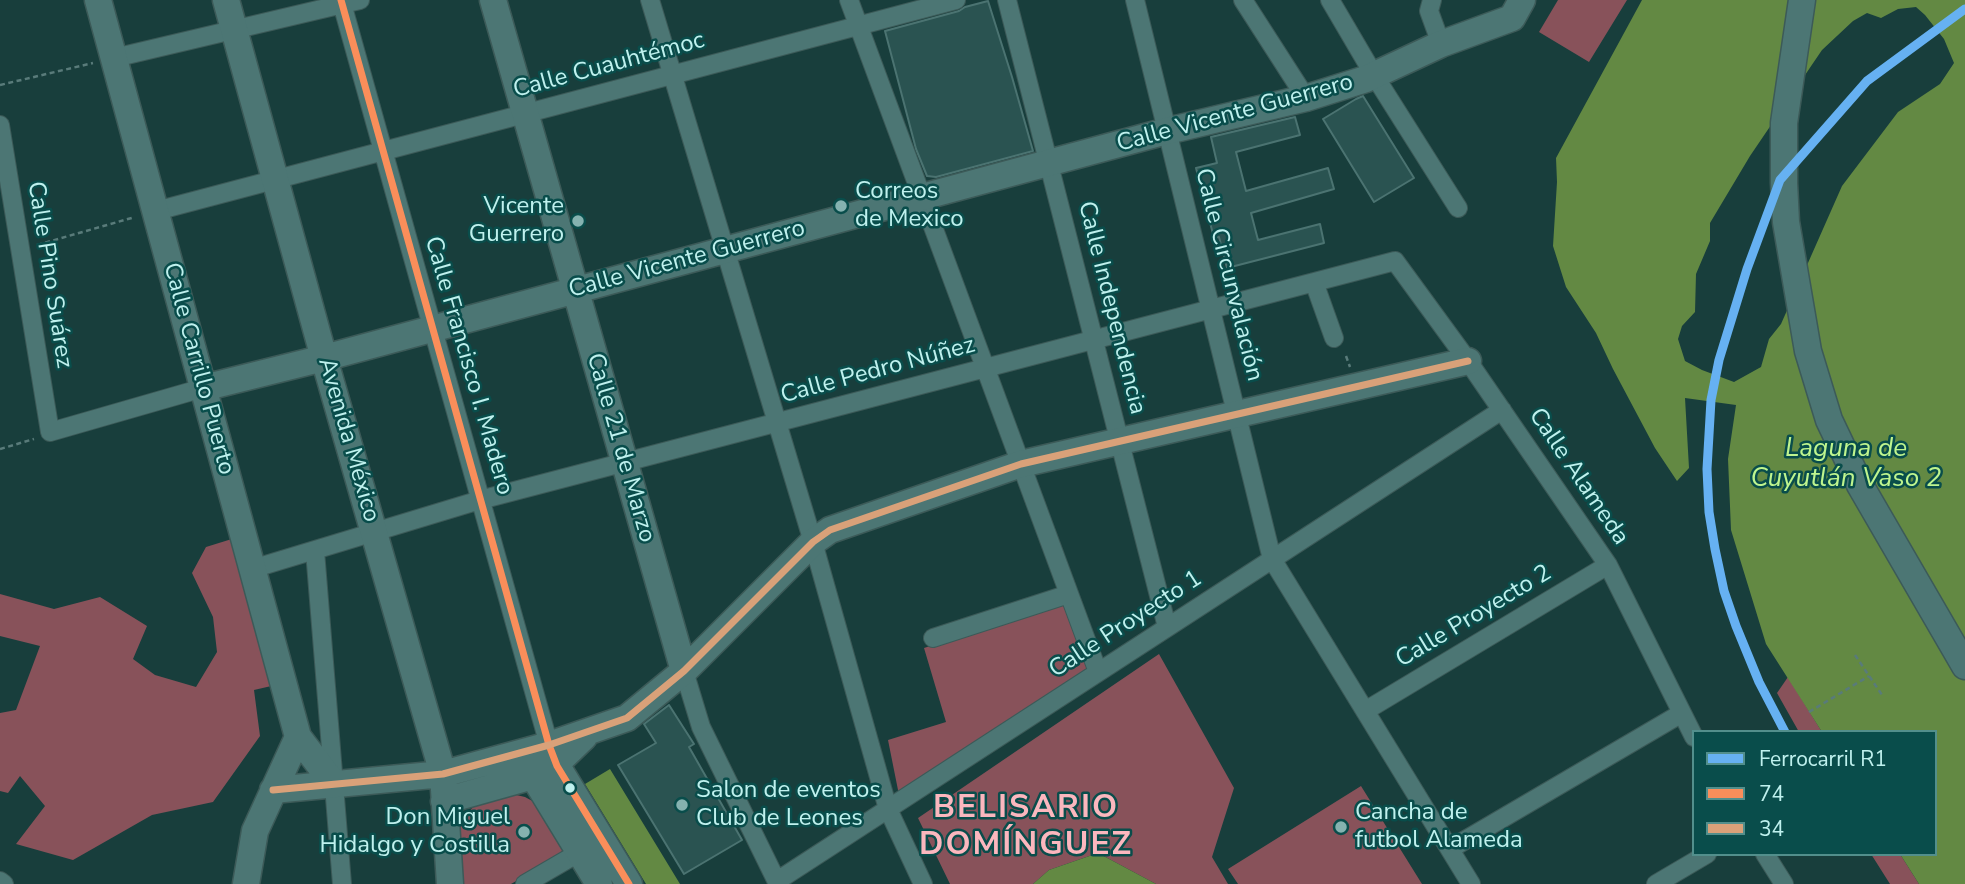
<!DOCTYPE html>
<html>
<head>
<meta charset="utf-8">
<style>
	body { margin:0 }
	#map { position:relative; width:1965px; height:884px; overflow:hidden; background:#183e3c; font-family:"Nunito Sans",sans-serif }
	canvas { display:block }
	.legend { position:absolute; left:1692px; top:730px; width:245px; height:126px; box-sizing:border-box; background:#094d4b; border:2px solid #528f8c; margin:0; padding:9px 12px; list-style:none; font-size:21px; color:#bff1ee }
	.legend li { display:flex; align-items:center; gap:14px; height:35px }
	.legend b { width:35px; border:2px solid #528f8c }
</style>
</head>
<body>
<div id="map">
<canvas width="1965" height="884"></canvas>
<ul class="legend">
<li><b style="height:9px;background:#66b1f2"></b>Ferrocarril R1</li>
<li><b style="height:9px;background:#fa8e5a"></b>74</li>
<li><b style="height:9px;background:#d9a179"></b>34</li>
</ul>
</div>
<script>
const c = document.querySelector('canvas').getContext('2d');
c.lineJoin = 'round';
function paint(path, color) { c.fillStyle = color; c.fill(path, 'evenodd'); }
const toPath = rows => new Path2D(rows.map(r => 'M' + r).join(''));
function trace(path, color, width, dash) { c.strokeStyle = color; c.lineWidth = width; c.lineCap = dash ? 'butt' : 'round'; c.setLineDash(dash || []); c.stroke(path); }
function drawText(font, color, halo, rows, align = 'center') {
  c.font = font + ' "Nunito Sans",sans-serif'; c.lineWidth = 5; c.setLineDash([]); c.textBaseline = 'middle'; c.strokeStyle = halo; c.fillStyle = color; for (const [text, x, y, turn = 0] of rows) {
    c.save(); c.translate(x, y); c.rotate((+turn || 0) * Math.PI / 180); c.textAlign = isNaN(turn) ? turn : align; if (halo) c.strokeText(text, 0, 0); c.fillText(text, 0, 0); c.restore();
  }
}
paint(toPath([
	[1558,0,1627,0,1589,62,1539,32],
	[235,538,280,684,254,690,260,736,213,802,152,815,73,860,16,844,45,806,20,776,8,793,0,791,0,713,16,710,40,646,0,636,0,594,54,609,100,597,147,626,133,659,155,675,196,687,217,652,213,617,192,573,206,547],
	[1066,602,1091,676,899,795,888,740,946,722,924,648],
	[1159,654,1234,788,1212,857,1228,884,1156,884,1098,853,1049,870,1033,884,950,884,918,818],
	[1788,677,1822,732,1799,732,1777,693],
	[1361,786,1422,884,1238,884,1228,869],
	[512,794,525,797,536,803,566,852,511,884,460,884,458,832,464,817,475,805],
	[1871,854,1900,854,1919,884,1890,884]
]), '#88525a');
paint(toPath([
	[1642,0,1965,0,1965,884,1919,884,1900,854,1935,854,1935,732,1822,732,1766,644,1731,530,1728,459,1736,405,1685,398,1689,468,1677,481,1655,448,1613,369,1596,333,1566,287,1553,246,1557,182,1556,158],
	[1916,7,1925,15,1944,39,1954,63,1940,84,1898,112,1842,186,1781,324,1769,339,1761,367,1734,382,1702,370,1685,361,1678,339,1682,326,1695,312,1696,274,1710,241,1710,223,1750,156,1822,50,1853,21,1867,13,1881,18,1898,9],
	[610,769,680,884,646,884,585,784],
	[1098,853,1156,884,1033,884,1049,870]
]), '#638943');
const building = toPath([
	[988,1,1012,77,1033,151,936,177,927,176,916,149,885,31,959,11,965,7,988,1],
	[1363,96,1414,178,1374,202,1323,119,1356,99,1363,96],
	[1295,117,1300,135,1236,152,1246,191,1328,168,1334,189,1251,213,1258,240,1320,224,1324,243,1227,268,1219,237,1214,238,1196,168,1217,163,1211,137,1295,117],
	[669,705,694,744,689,747,742,840,684,874,618,765,656,743,644,724,669,705]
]);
paint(building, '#2a5351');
trace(building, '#4b7371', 2);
const street = toPath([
	[341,0,549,745],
	[650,0,813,542,888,809,923,884],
	[849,0,1098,672],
	[1007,0,1167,627],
	[1135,0,1272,559,1471,884],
	[1243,0,1306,98],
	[1330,0,1374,75,1458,208],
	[1432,0,1429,11,1441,44],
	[114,58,360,0],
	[0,125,50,432,203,388],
	[156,211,956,0],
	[1314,282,1334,338],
	[315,551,342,884],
	[252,569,480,500,1395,261,1468,361,1608,565,1694,737],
	[933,638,1069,594],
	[684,671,701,727,778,884],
	[1365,711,1608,565],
	[1450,849,1682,713],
	[1765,854,1784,884],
	[0,881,4,884],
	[777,881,1502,410],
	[525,884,580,852],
	[1656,884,1707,854]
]);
const secondary = toPath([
	[98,0,298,737,334,784],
	[226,0,324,358,443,774,450,884],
	[493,0,684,671],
	[1802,0,1784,123,1784,183,1786,222,1808,351,1829,420,1860,485,1965,666],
	[203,388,324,358,1167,131,1306,98,1366,79,1441,44,1512,18,1522,0],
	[550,750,557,766,629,884],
	[524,761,599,884],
	[273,790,443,774,549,745,627,718,684,671,813,542,830,530,1021,464,1468,361],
	[444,801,533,776,556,764,584,737],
	[246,884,255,831,298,737]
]);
trace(street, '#3c5a58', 20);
trace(secondary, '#3c5a58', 29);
trace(toPath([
	[0,85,93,63],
	[37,245,135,217],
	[1346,356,1350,367],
	[0,449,34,439],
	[1855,655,1882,695],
	[1809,712,1869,676]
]), '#597b7a', 2.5, [5, 3.5]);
trace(street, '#4c7674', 18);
trace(secondary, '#4c7674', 26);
trace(toPath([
	[341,0,549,745,557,766,629,884]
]), '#fa8e5a', 7);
trace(toPath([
	[273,790,443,774,549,745,627,718,684,671,813,542,830,530,1021,464,1468,361]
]), '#d9a179', 7);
trace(toPath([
	[1785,732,1759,682,1736,626,1724,591,1715,549,1709,512,1707,469,1711,400,1719,360,1747,269,1780,180,1867,81,1965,9]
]), '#66b1f2', 9);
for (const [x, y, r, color] of [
	[841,206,7,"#85b2b0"],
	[578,221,7,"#85b2b0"],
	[570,788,6,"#bff1ee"],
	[682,805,7,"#85b2b0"],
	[1341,827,7,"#85b2b0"],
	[524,832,7,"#85b2b0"]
]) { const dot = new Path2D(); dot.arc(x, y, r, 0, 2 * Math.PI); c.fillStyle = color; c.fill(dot); trace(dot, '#094d4b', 2.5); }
drawText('24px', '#bff1ee', '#094d4b', [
	["Calle Cuauhtémoc",609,66,-15],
	["Calle Vicente Guerrero",1235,114,-15],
	["Calle Vicente Guerrero",687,260,-15],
	["Calle Pino Suárez",49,275,81],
	["Calle Circunvalación",1228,275,76],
	["Calle Independencia",1111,308,76],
	["Calle Francisco I. Madero",468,366,74],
	["Calle Carrillo Puerto",198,369,75],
	["Calle Pedro Núñez",878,371,-15],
	["Avenida México",348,440,74],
	["Calle 21 de Marzo",620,448,74],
	["Calle Alameda",1578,477,56],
	["Calle Proyecto 2",1474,617,-31],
	["Calle Proyecto 1",1126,625,-33]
]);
drawText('24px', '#bff1ee', '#094d4b', [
	["Correos",855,192],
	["de Mexico",855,220],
	["Vicente",564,207,"right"],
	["Guerrero",564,235,"right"],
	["Salon de eventos",696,791],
	["Club de Leones",696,819],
	["Cancha de",1355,813],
	["futbol Alameda",1355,841],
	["Don Miguel",510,818,"right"],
	["Hidalgo y Costilla",510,846,"right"]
], 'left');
drawText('italic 26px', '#bff58e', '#094d4b', [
	["Laguna de",1846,450],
	["Cuyutlán Vaso 2",1846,480]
]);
c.letterSpacing = '2px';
drawText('bold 32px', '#fbb7be', '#094d4b', [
	["BELISARIO",1026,809],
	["DOMÍNGUEZ",1026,846]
]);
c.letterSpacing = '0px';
</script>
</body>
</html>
